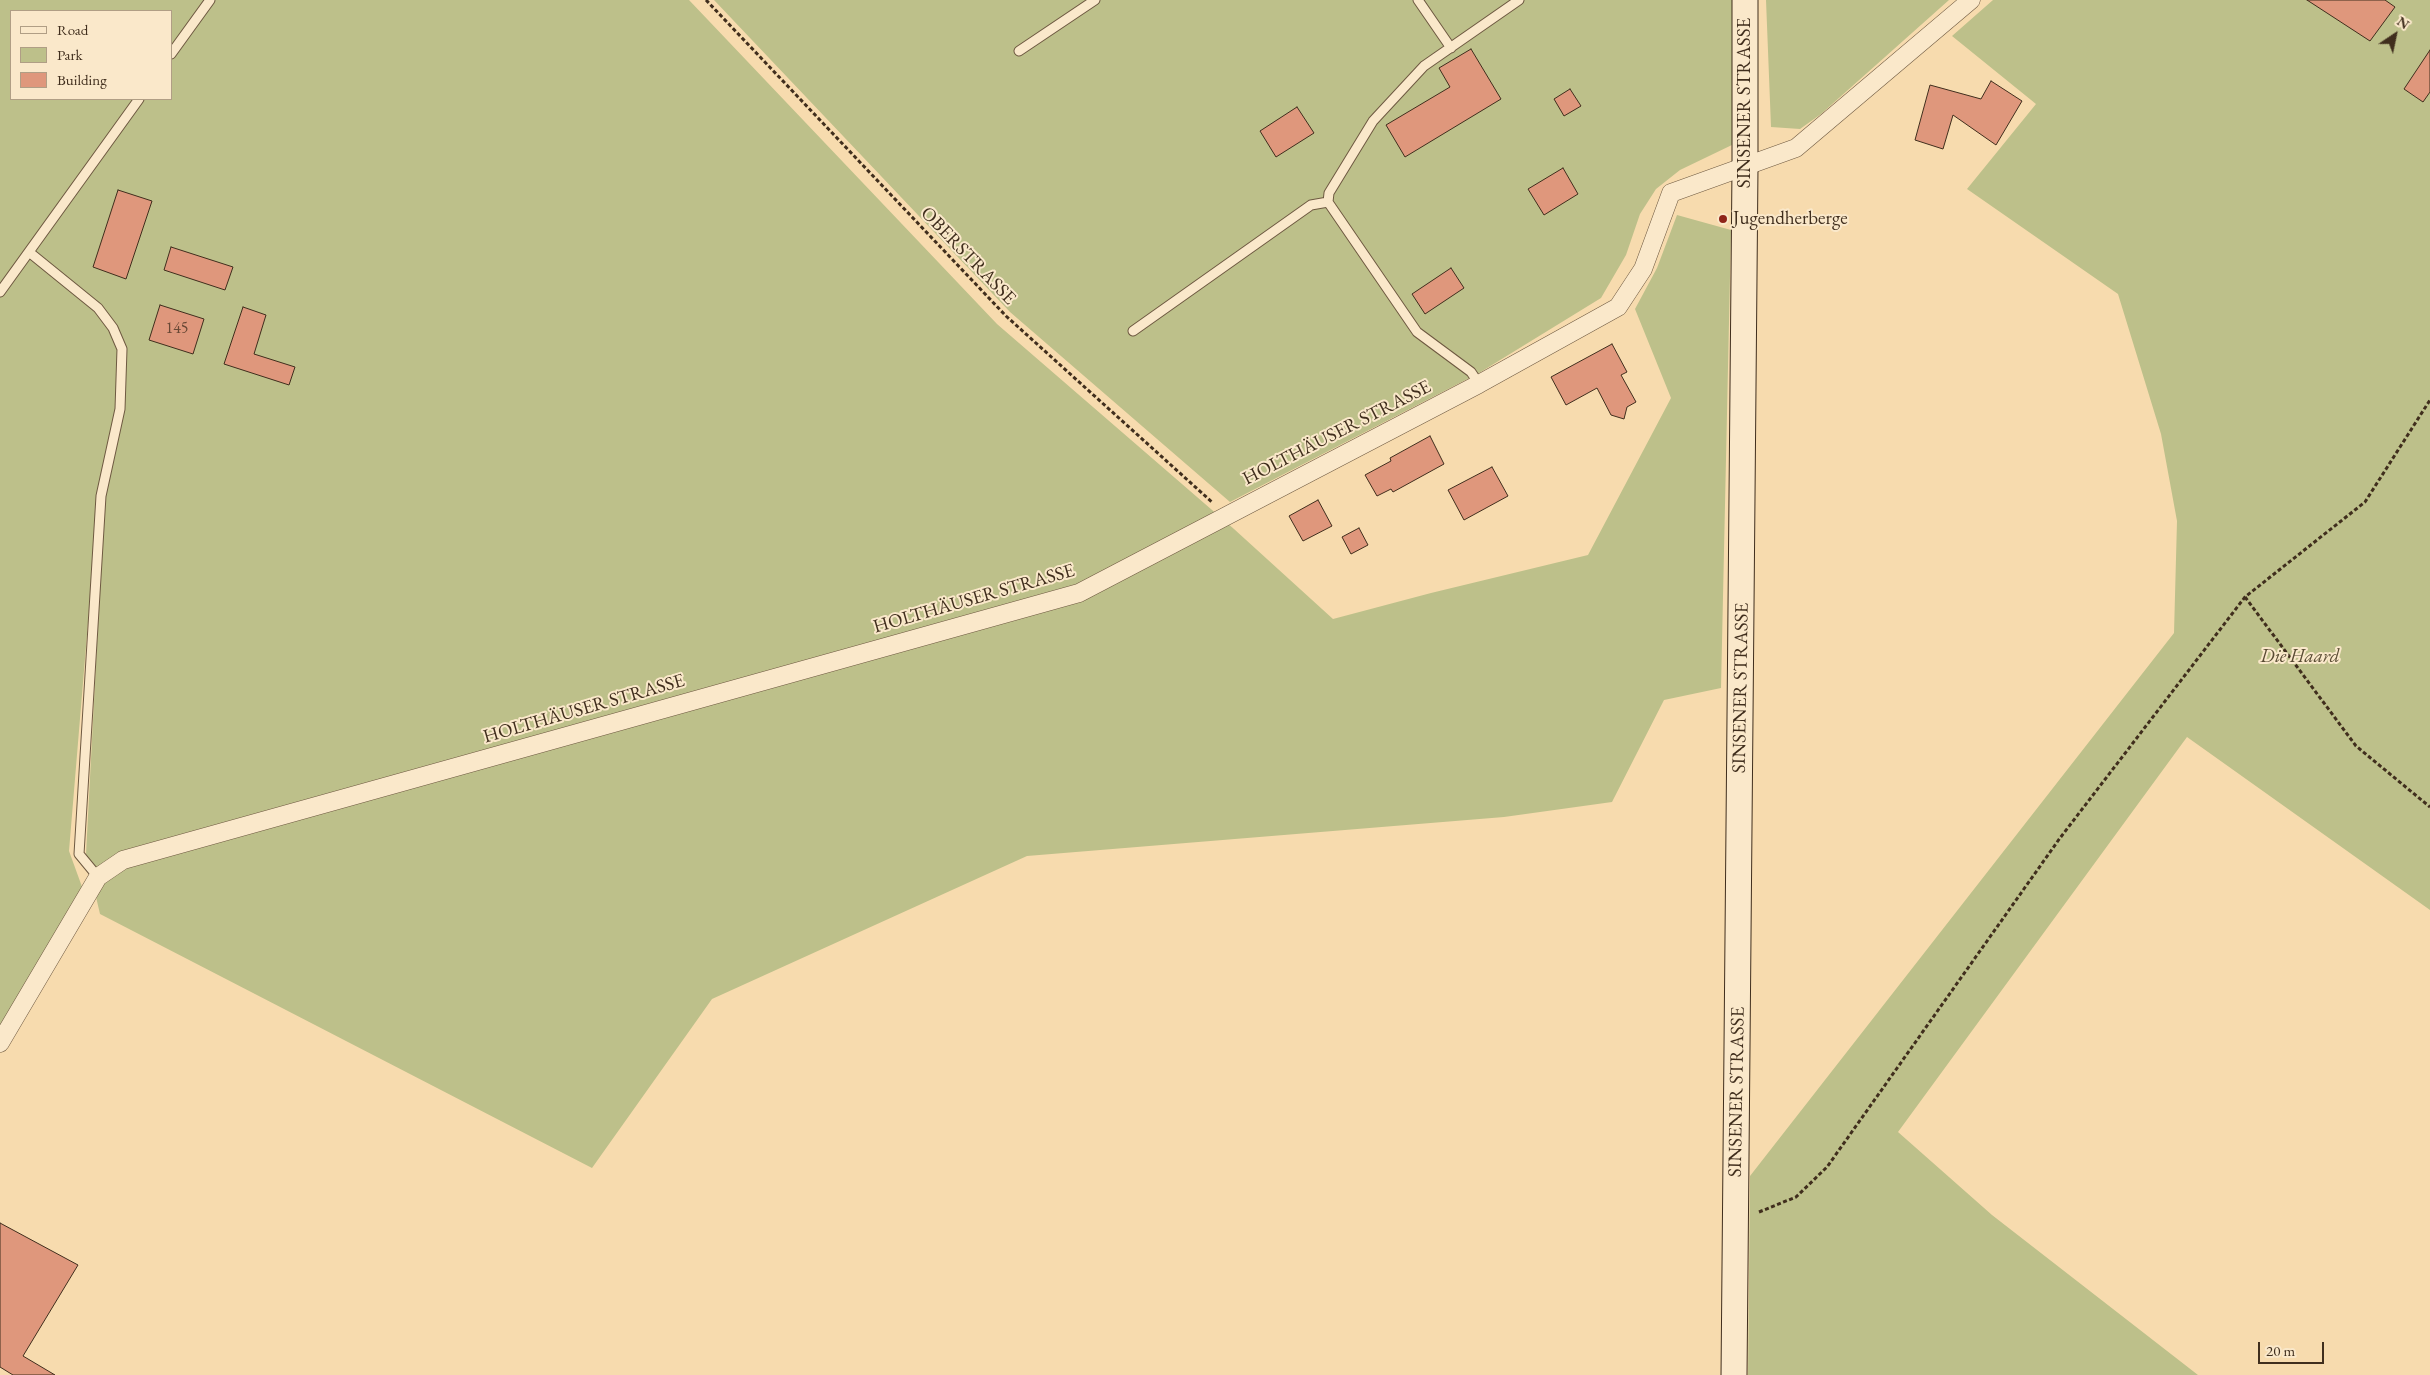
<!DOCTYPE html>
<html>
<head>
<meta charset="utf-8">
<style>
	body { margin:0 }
	#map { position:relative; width:2430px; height:1375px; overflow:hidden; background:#f7dbae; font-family:"EB Garamond",serif }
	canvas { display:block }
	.legend { position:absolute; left:10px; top:10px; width:162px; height:90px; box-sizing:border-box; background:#fae8ca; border:1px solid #b09e85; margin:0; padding:6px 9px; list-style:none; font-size:15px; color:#402e1d }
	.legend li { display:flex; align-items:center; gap:10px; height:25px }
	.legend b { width:25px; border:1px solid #b09e85 }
	.north { position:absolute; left:2370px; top:10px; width:50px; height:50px; -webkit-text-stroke:4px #fae8ca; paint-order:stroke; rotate:34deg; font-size:14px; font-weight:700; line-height:20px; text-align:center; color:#402e1d }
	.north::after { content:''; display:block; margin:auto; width:18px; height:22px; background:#402e1d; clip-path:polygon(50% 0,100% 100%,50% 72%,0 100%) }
	.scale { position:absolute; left:2258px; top:1342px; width:66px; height:22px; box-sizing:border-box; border:2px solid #402e1d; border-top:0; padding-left:6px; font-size:15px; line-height:18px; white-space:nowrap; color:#402e1d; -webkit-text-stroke:4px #fae8ca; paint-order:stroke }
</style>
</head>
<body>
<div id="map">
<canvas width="2430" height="1375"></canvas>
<ul class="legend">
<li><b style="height:6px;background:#fae8ca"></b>Road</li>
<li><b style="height:14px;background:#bdc08a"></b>Park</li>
<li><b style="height:14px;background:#df977c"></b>Building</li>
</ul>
<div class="north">N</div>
<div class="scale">20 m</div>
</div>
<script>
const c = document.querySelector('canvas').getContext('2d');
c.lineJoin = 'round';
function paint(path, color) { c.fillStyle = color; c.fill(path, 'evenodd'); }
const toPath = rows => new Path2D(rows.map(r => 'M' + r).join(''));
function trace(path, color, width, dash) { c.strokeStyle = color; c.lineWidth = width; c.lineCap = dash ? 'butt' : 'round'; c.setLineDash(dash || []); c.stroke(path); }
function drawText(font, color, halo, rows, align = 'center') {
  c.font = font + ' "EB Garamond",serif'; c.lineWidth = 4; c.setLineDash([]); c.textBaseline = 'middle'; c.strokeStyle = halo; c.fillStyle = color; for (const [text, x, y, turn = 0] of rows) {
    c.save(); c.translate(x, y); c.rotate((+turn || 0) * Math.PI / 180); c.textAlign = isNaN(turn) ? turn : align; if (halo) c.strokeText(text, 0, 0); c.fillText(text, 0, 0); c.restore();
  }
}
paint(toPath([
	[0,0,689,0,997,324,1234,529,1333,619,1431,593,1588,555,1671,398,1635,309,1657,268,1677,215,1731,230,1721,688,1664,700,1612,802,1504,817,1027,856,712,999,592,1168,100,914,86,854,104,510,97,514,69,851,85,895,3,1027,0,1026],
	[11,11,171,11,171,99,11,99],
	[714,0,1734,0,1734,144,1680,170,1656,189,1640,214,1626,255,1601,298,1479,373,1230,502,1010,312],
	[1766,0,1949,0,1821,114,1800,129,1771,127],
	[1993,0,2430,0,2430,910,2187,737,1898,1132,1992,1215,2198,1375,1748,1375,1750,1176,2174,633,2177,521,2161,434,2118,294,1967,189,2036,104,1952,36]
]), '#bdc08a');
const building = toPath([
	[2307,0,2385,0,2395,7,2370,41,2307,0],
	[1471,49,1501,99,1405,157,1386,125,1450,87,1439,68,1471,49],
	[2430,50,2430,92,2423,102,2404,89,2430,50],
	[1991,81,2022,101,1996,145,1953,115,1943,149,1915,140,1930,85,1981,99,1991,81],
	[1570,89,1581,106,1564,116,1554,99,1570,89],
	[1297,107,1314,133,1276,157,1260,131,1297,107],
	[1563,168,1578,194,1544,215,1528,189,1563,168],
	[118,190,152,201,126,279,93,267,118,190],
	[171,247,233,267,225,290,164,270,171,247],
	[1451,268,1464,288,1425,314,1412,294,1451,268],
	[160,305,204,319,193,354,149,340,160,305],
	[243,307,266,315,254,354,295,367,289,385,224,364,243,307],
	[1612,344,1627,372,1621,375,1636,402,1627,407,1624,419,1611,415,1597,388,1566,405,1551,377,1612,344],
	[1430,436,1444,464,1393,492,1391,489,1377,496,1365,475,1391,461,1390,458,1430,436],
	[1492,467,1508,496,1464,520,1448,490,1492,467],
	[1318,500,1332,526,1303,541,1289,516,1318,500],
	[1359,528,1368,545,1351,554,1342,537,1359,528],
	[0,1223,78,1265,23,1356,55,1375,13,1375,0,1367,0,1223]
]);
paint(building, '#df977c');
trace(building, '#402e1d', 1);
const service = toPath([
	[1418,0,1451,48],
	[1019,51,1095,0],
	[171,54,210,0],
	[29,252,98,308,113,328,122,349,120,409,101,496,79,854,98,877],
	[0,292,139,99],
	[1133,331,1311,205,1328,202],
	[1479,384,1471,372,1417,332,1328,202,1329,193,1373,121,1424,66,1519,0]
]);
const minor = toPath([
	[0,1043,98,877,123,860,1079,593,1479,384,1618,307,1643,269,1671,193,1796,148,1971,0]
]);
const secondary = toPath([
	[1734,1375,1745,167,1745,0]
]);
trace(service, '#6e5941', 11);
trace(minor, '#6e5941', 19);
trace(secondary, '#402e1d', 27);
trace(toPath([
	[706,0,1006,316,1213,503],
	[2245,597,2356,746,2430,807],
	[1759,1212,1796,1197,1827,1167,2060,838,2245,597,2365,502,2430,400]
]), '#402e1d', 3, [4, 2.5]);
trace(service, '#fae8ca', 9);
trace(minor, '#fae8ca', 18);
trace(secondary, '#fae8ca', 25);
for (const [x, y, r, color] of [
	[1723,219,5,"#8f2418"]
]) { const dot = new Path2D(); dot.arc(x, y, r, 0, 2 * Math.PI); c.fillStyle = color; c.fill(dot); trace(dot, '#fae8ca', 2); }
drawText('16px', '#684835', null, [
	["145",177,329]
]);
drawText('19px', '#402e1d', '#fae8ca', [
	["SINSENER STRASSE",1745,103,-90],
	["OBERSTRASSE",968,256,46],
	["HOLTHÄUSER STRASSE",1337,433,-27],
	["HOLTHÄUSER STRASSE",974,599,-16],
	["SINSENER STRASSE",1741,688,-89],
	["HOLTHÄUSER STRASSE",584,709,-16],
	["SINSENER STRASSE",1737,1092,-89]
]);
drawText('19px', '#402e1d', '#fae8ca', [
	["Jugendherberge",1733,219]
], 'left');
drawText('italic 19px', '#594b33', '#fae8ca', [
	["Die Haard",2300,657]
]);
</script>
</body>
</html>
